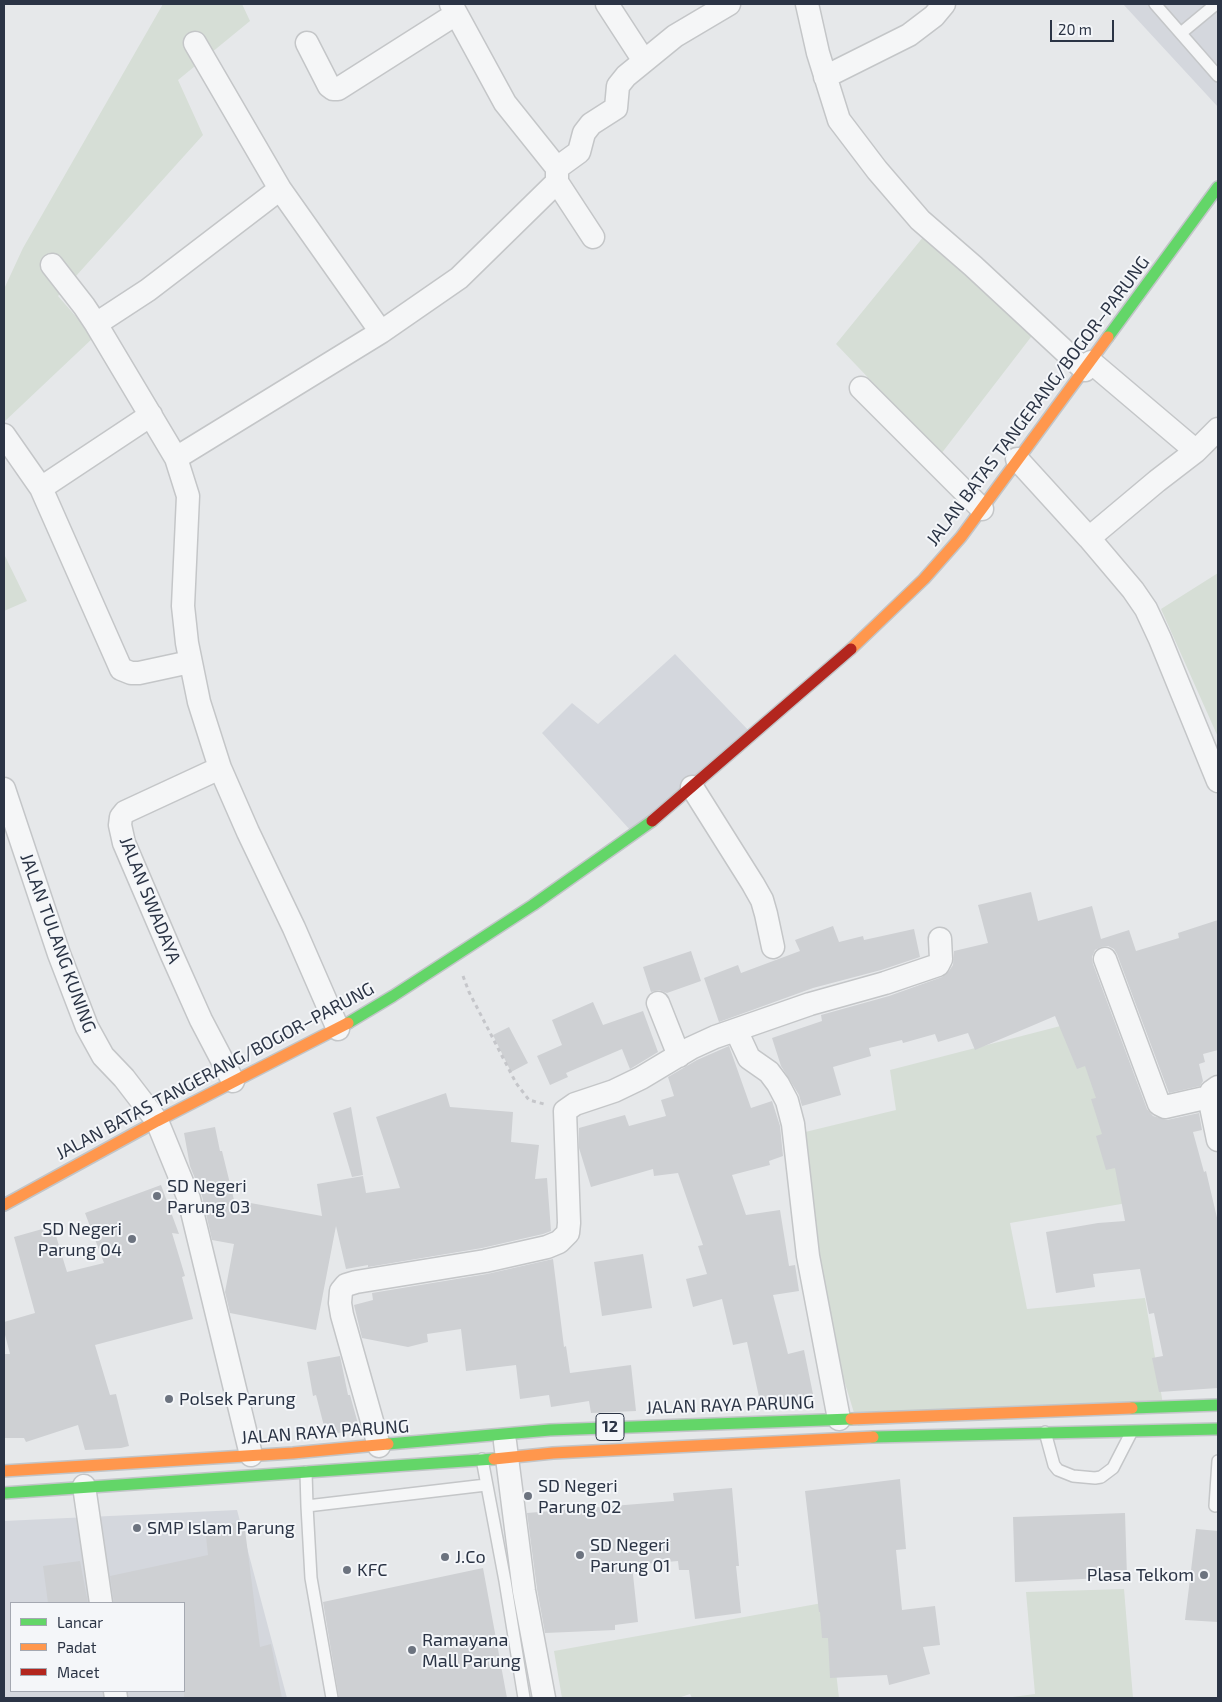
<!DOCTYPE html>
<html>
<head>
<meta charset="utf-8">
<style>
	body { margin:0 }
	#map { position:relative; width:1222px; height:1702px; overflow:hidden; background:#e6e8ea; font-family:"Exo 2",sans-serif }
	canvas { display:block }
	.frame { position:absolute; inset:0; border:5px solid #2b3445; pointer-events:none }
	.legend { position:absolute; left:10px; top:1602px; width:175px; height:90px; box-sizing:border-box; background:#f4f6f9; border:1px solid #a4a8b1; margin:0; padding:6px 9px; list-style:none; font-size:15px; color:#2b3445 }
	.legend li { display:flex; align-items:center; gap:10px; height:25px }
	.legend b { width:25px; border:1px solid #a4a8b1 }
	.scale { position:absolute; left:1050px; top:20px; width:64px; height:22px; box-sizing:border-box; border:2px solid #2b3445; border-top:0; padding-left:6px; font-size:15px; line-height:18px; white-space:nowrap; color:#2b3445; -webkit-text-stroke:4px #f4f6f9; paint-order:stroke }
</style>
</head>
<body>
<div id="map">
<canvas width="1222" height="1702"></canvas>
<div class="frame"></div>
<ul class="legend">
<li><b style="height:6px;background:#63d668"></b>Lancar</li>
<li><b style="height:6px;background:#ff974d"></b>Padat</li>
<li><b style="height:6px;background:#b3261e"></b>Macet</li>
</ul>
<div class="scale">20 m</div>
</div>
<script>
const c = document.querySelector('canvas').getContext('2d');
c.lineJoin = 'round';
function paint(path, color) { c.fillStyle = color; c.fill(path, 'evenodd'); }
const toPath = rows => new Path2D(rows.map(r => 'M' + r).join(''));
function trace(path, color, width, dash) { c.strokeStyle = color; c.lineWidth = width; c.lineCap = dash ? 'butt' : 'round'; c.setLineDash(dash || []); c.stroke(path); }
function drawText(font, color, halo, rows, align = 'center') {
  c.font = font + ' "Exo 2",sans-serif'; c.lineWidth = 4; c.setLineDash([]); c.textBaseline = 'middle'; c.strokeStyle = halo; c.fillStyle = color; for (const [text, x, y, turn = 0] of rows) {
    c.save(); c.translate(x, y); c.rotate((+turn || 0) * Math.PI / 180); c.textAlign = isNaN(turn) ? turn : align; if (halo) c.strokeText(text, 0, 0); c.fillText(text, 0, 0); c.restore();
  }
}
paint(toPath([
	[1123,4,1218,4,1218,107],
	[675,654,751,733,631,831,542,733,572,703,598,724],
	[237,1510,287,1698,4,1698,4,1521],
	[11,1603,184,1603,184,1691,11,1691]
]), '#d4d7dd');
paint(toPath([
	[163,4,242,4,250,21,178,80,203,135,58,296,94,337,4,422,4,289,23,248],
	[937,220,1041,324,941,454,836,344],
	[4,554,27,601,4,611],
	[1218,573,1218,737,1161,609],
	[1076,1022,1127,1203,1010,1223,1027,1309,1145,1298,1164,1410,858,1426,824,1314,797,1134,896,1110,890,1070],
	[1124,1589,1133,1698,1005,1698,1035,1694,1026,1592],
	[828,1602,839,1698,692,1698,690,1694,678,1698,562,1698,554,1651]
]), '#d6ded6');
paint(toPath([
	[1031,892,1038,921,1092,906,1101,939,1129,930,1136,951,1179,938,1178,933,1218,920,1218,1050,1203,1054,1205,1062,1199,1064,1203,1081,1200,1086,1169,1093,1117,954,1114,949,1108,946,1101,947,1095,950,1092,957,1093,964,1147,1109,1153,1116,1167,1120,1199,1113,1202,1130,1193,1132,1204,1172,1206,1171,1218,1222,1218,1388,1159,1392,1152,1358,1163,1356,1154,1313,1149,1314,1140,1269,1093,1274,1095,1287,1056,1293,1046,1232,1098,1223,1125,1221,1115,1168,1106,1170,1096,1136,1102,1134,1091,1099,1096,1098,1085,1066,1077,1069,1055,1016,975,1050,968,1033,938,1042,935,1034,903,1043,902,1040,869,1048,871,1056,833,1067,841,1095,802,1106,799,1095,781,1066,772,1038,822,1021,821,1015,889,996,942,977,949,971,953,965,954,951,988,943,978,905],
	[833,926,839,942,863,936,864,940,914,929,920,957,881,970,813,988,719,1022,704,978,738,965,741,973,800,951,795,940],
	[691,951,701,981,667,993,659,990,651,992,643,967],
	[593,1002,603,1025,643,1011,658,1052,630,1069,622,1049,566,1073,568,1077,550,1085,537,1056,562,1045,552,1020],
	[509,1027,528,1063,511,1072,493,1035],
	[729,1046,751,1108,772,1101,780,1126,783,1156,769,1161,770,1165,732,1175,746,1215,780,1210,789,1266,795,1265,799,1291,773,1295,788,1354,804,1350,814,1399,783,1406,761,1406,747,1342,733,1345,722,1299,693,1307,686,1279,707,1274,698,1246,703,1245,678,1173,654,1176,653,1169,591,1187,579,1148,579,1128,625,1115,629,1126,666,1116,661,1100,674,1096,668,1077,697,1060],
	[446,1093,450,1107,513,1112,511,1142,539,1145,535,1179,547,1178,551,1231,543,1234,482,1248,368,1267,368,1265,346,1269,336,1226,316,1330,230,1313,225,1292,234,1244,212,1240,202,1196,190,1166,184,1133,215,1127,220,1151,222,1151,234,1200,322,1216,317,1184,363,1176,366,1193,400,1188,376,1117],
	[351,1107,363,1175,352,1177,333,1113],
	[161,1185,179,1234,172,1233,185,1276,182,1277,193,1319,95,1345,110,1395,116,1394,129,1446,121,1448,85,1450,78,1425,26,1442,24,1438,4,1438,4,1354,10,1354,4,1331,4,1322,35,1313,14,1237,53,1226,67,1272,104,1263,85,1213],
	[643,1254,652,1308,602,1316,594,1262],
	[553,1259,564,1347,566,1346,570,1373,631,1365,636,1411,591,1413,589,1401,551,1407,549,1395,520,1399,516,1365,466,1371,461,1329,427,1334,428,1342,408,1347,362,1338,354,1305,373,1300,372,1293,487,1274],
	[340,1356,348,1395,350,1395,360,1431,326,1434,316,1395,313,1396,307,1362],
	[900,1479,906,1549,896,1550,902,1610,935,1606,940,1645,923,1647,930,1674,889,1685,887,1675,830,1678,828,1638,822,1638,820,1612,819,1612,805,1491],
	[732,1488,739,1566,736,1566,741,1613,695,1619,689,1570,679,1570,678,1561,632,1565,638,1622,615,1625,615,1630,545,1633,537,1589,527,1513,674,1501,673,1493],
	[1125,1513,1127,1577,1015,1582,1013,1517],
	[244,1522,260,1647,271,1644,282,1698,184,1698,184,1603,114,1603,110,1576,208,1555,205,1527],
	[1196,1529,1218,1531,1218,1622,1185,1620],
	[80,1561,88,1603,48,1603,43,1566],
	[483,1568,507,1698,339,1698,323,1602]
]), '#ced0d3');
const lane = toPath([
	[1155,4,1218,76],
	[1181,33,1216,4],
	[1045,1432,1054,1465,1058,1470,1073,1476,1095,1478,1101,1477,1113,1468,1131,1433],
	[482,1459,505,1581,524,1698],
	[306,1472,307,1506],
	[1215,1506,1218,1461],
	[332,1698,311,1578,307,1506,486,1485]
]);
const street = toPath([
	[451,4,505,103,557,168,557,182,593,237],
	[607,4,644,61],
	[807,4,818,53,839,120,877,170,920,220,973,266,1085,370],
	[195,43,280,189,381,332],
	[307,43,329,86,333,89,338,89,456,14],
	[825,77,909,35,934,16,944,4],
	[557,168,579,152,584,133,591,124,616,108,618,86,626,76,675,36,729,4],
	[52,265,84,306,96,324,176,458,188,496,183,606,187,643,199,702,220,768,248,832,294,928,338,1029],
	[96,324,148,290,280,189],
	[1091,362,1196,451],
	[861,388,982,509],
	[4,435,41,488,121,669,131,673,139,673,190,662],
	[176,458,381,332,459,278,557,182],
	[1017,459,1089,538,1133,590,1146,609,1160,639,1218,781],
	[41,488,151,415],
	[1089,538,1157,481,1196,451,1218,429],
	[220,768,125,812,121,817,120,825,124,843,172,955,201,1020,233,1081],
	[692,787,753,884,762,900,766,914,773,947],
	[4,789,59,954,87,1027,103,1056,124,1078,157,1121,189,1199,251,1455],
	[1105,959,1159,1104,1165,1107,1209,1097],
	[658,1003,679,1056],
	[736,1030,749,1058,769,1072,778,1084,787,1101,793,1124,808,1256,839,1419],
	[1218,1087,1211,1092,1209,1097,1218,1140],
	[505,1442,524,1591,544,1698],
	[379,1446,342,1315,340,1303,341,1291,346,1285,356,1282,485,1261,547,1247,559,1242,568,1233,569,1223,565,1111,575,1104,614,1091,641,1078,691,1048,715,1037,810,1004,885,983,938,965,941,959,940,939],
	[84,1486,101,1603],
	[115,1691,116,1698]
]);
const fast = toPath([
	[1108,337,1218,187],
	[348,1023,393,996,533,905,652,821],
	[1132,1408,1218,1405],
	[873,1437,1218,1429],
	[388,1444,550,1430,851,1419],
	[4,1493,494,1459]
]);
const slow = toPath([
	[851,649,924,579,961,537,1108,337],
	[4,1205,157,1121,348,1023],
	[851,1419,1132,1408],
	[494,1459,553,1453,873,1437],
	[4,1471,293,1453,388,1444]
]);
const jam = toPath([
	[652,821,851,649]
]);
trace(lane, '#c4c6c8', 14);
trace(street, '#c4c6c8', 25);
trace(fast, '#c2c5c8', 14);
trace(slow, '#c2c5c8', 14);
trace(jam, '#c2c5c8', 14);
trace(toPath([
	[463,976,469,992,516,1083,529,1100,544,1104]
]), '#c5c6ca', 3, [4, 4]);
trace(lane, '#f5f6f7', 11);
trace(street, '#f5f6f7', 22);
trace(fast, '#63d668', 11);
trace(slow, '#ff974d', 11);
trace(jam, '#b3261e', 11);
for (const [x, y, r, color] of [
	[157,1196,5,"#6c737f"],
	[132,1239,5,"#6c737f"],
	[169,1399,5,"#6c737f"],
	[528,1496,5,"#6c737f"],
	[137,1528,5,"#6c737f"],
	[580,1555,5,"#6c737f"],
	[445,1557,5,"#6c737f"],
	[347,1570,5,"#6c737f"],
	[1204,1575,5,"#6c737f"],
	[412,1650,5,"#6c737f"]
]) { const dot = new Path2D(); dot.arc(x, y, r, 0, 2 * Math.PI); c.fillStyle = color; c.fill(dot); trace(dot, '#f4f6f9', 2); }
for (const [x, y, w] of [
	[610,1427,28]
]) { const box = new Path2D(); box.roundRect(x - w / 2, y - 13.5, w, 27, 4); c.fillStyle = '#f4f6f9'; c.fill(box); trace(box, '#2b3445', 1); }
drawText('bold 16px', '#2b3445', null, [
	["12",610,1427]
]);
drawText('18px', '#2b3445', '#f4f6f9', [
	["JALAN BATAS TANGERANG/BOGOR–PARUNG",1038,401,-53],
	["JALAN SWADAYA",150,900,68],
	["JALAN TULANG KUNING",58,943,70],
	["JALAN BATAS TANGERANG/BOGOR–PARUNG",215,1071,-28],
	["JALAN RAYA PARUNG",730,1405,-2],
	["JALAN RAYA PARUNG",325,1432,-4]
]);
drawText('18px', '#2b3445', '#f4f6f9', [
	["SD Negeri",167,1186],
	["Parung 03",167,1207],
	["SD Negeri",122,1229,"right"],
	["Parung 04",122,1250,"right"],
	["Polsek Parung",179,1399],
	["SD Negeri",538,1486],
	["Parung 02",538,1507],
	["SMP Islam Parung",147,1528],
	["SD Negeri",590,1545],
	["Parung 01",590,1566],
	["J.Co",455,1557],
	["KFC",357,1570],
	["Plasa Telkom",1194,1575,"right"],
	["Ramayana",422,1640],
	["Mall Parung",422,1661]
], 'left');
</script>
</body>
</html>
